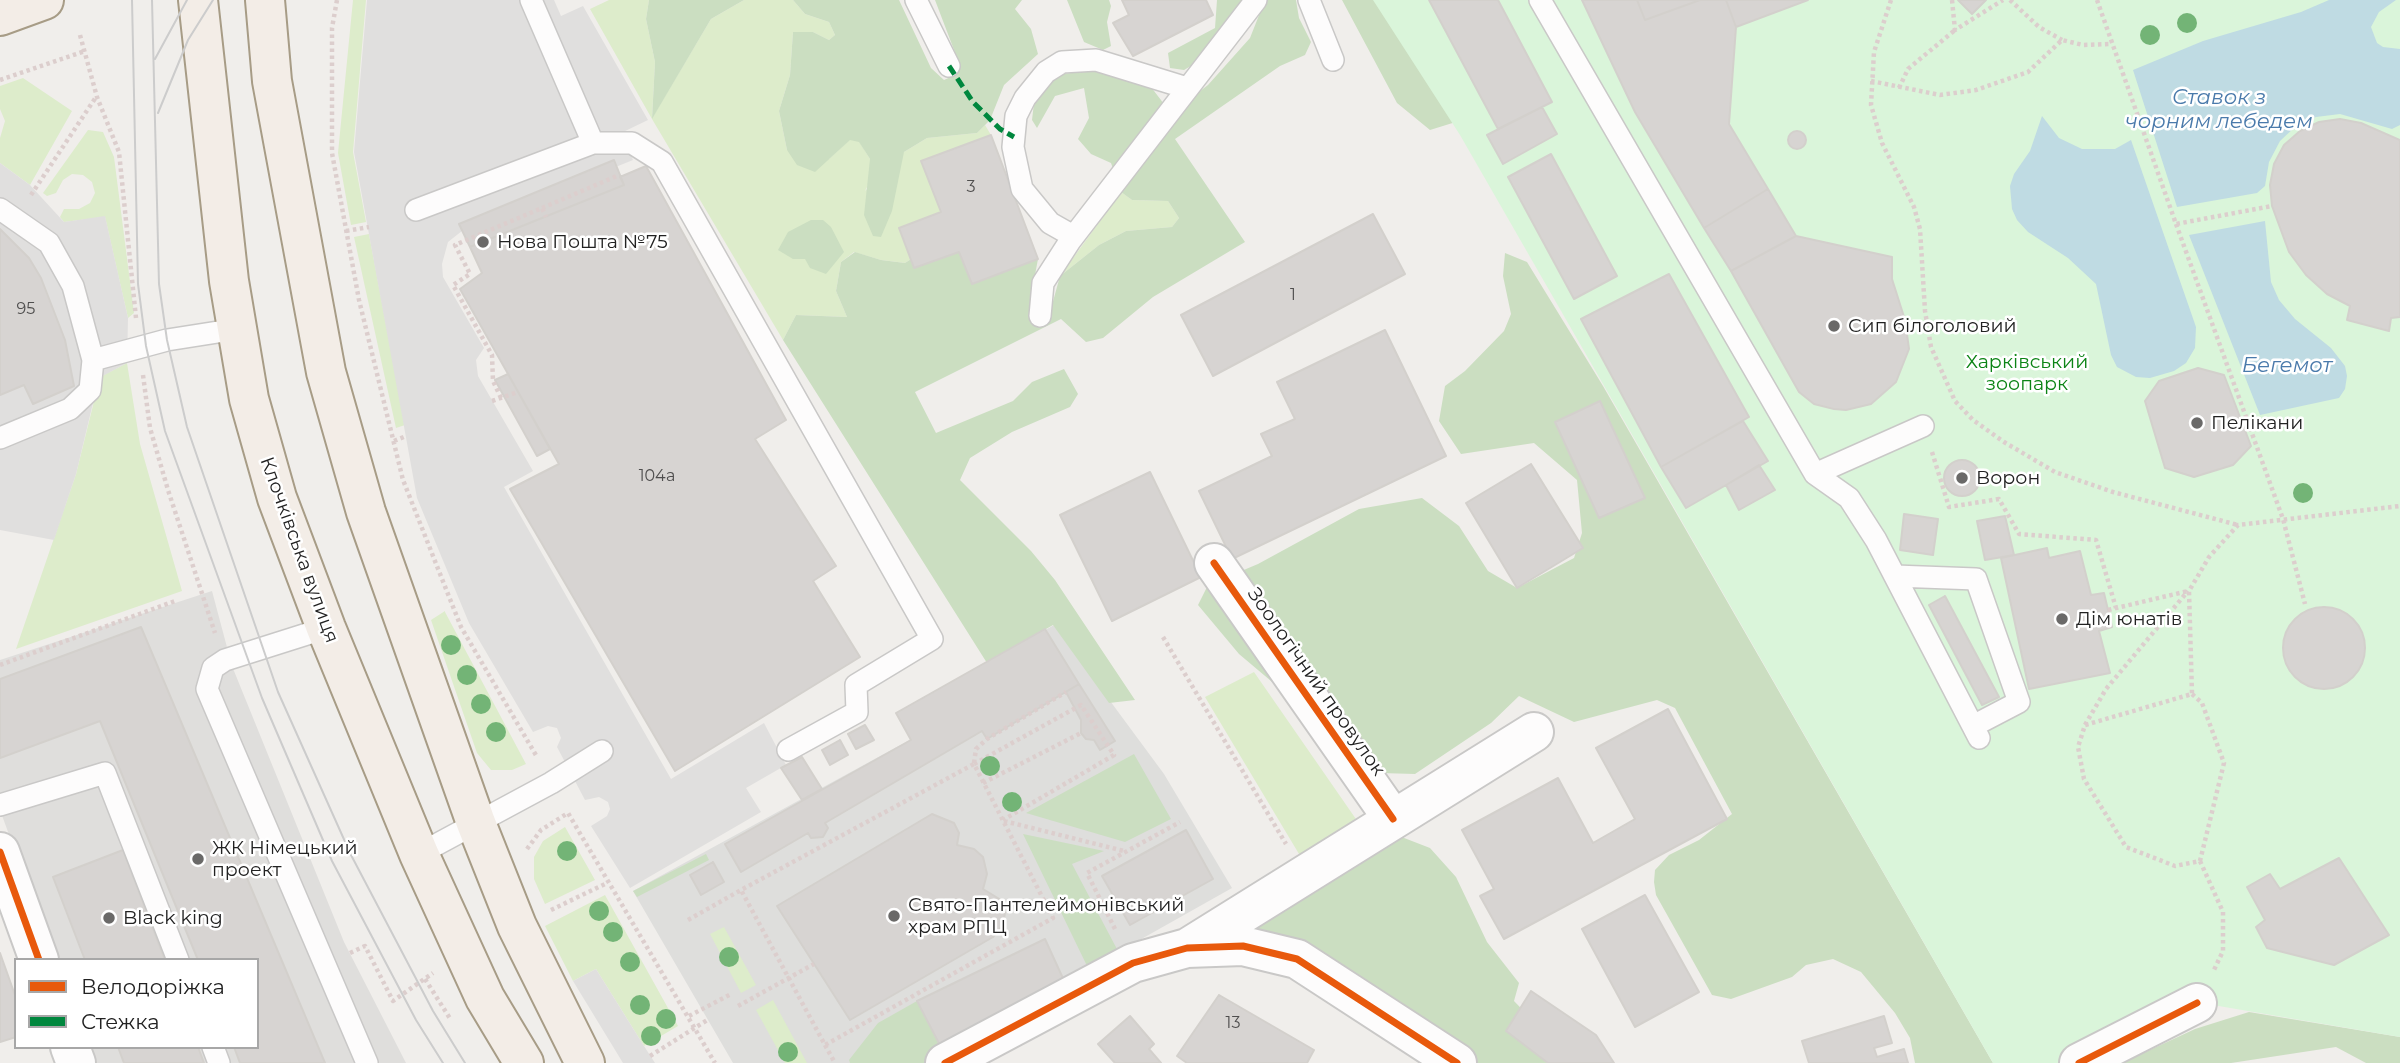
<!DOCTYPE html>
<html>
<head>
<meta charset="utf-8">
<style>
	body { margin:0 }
	#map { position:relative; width:2400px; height:1063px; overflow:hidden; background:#f0eeeb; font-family:Montserrat,sans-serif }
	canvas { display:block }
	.legend { position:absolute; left:14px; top:958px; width:245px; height:91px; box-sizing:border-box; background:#fff; border:2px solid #a7a7a7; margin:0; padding:9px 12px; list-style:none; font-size:21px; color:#222 }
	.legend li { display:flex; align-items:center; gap:14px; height:35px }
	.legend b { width:35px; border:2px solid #a7a7a7 }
</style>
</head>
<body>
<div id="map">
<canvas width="2400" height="1063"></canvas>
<ul class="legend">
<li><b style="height:9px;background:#e8590c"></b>Велодоріжка</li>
<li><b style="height:9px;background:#00873e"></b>Стежка</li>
</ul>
</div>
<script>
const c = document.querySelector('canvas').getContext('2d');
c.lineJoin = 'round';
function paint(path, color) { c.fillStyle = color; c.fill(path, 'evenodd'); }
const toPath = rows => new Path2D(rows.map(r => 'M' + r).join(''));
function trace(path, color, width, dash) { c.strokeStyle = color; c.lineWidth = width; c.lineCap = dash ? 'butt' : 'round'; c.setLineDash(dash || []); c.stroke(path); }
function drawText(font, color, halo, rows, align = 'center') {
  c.font = font + ' Montserrat,sans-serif'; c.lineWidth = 5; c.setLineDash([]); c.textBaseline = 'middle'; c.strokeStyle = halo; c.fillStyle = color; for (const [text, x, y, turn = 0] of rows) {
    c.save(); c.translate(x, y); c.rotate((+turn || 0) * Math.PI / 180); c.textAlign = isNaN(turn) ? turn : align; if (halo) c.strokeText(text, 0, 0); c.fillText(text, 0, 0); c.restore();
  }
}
paint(toPath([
	[212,591,232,666,344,942,406,1063,93,1063,87,1047,257,1047,257,960,55,960,0,810,0,660]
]), '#dfdedc');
paint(toPath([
	[1054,625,1164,774,1232,888,921,1063,733,1063,633,891,968,708,988,663]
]), '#dededc');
paint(toPath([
	[353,0,366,0,353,152,366,222,351,225,338,153],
	[609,0,649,0,646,19,655,62,652,118,711,19,744,0,793,0,805,14,829,22,835,35,829,40,813,32,793,32,790,75,779,111,787,150,829,159,850,139,859,141,870,159,870,181,865,191,904,152,927,138,977,133,985,125,991,135,921,161,941,212,899,228,911,259,905,263,881,260,854,252,841,262,836,291,847,317,796,315,783,340,652,119,590,9],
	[23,78,72,111,30,185,0,163,0,138,5,121,0,109,0,86],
	[88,130,103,132,114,157,134,313,128,318,105,217,64,222,60,217,64,209,79,209,90,203,95,193,92,182,83,175,72,174,63,180,56,193,47,196,43,193],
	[1121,192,1132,200,1168,201,1179,218,1172,227,1126,231,1099,245,1060,276],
	[369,234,405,425,396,428,354,237],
	[127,363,140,444,182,591,16,649,76,474,100,377],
	[445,611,445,612,526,764,512,770,491,770,477,753,431,620],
	[1254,672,1358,822,1302,859,1205,697],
	[565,827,595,880,545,904,534,879,534,857,543,841],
	[605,895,678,1026,644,1046,596,969,573,981,545,926],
	[724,927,756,985,741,993,710,934],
	[773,1000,807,1063,785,1063,756,1010]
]), '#ddeccb');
paint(toPath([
	[649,0,744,0,711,19,652,119,655,62,646,19],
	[788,0,899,0,931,68,944,80,957,74,959,63,935,0,1022,0,1015,9,1031,29,1038,54,1004,85,990,120,977,133,927,138,904,152,892,211,881,237,873,236,864,215,870,159,859,142,850,140,815,172,797,165,787,150,779,111,790,75,793,32,813,32,829,40,835,35,829,22,805,14,793,0],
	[1067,0,1109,0,1111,6,1107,22,1111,46,1103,50,1084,42],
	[1217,0,1242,0,1237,15,1203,59,1184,70,1170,68,1168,53,1215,28],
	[1265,0,1296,0,1299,18,1311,42,1305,55,1280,66,1175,139,1245,242,1153,297,1103,338,1086,342,1061,319,915,392,936,433,1013,401,1032,382,1064,369,1078,394,1070,407,1012,432,970,458,960,480,1031,551,1055,580,1135,700,1109,703,1053,625,987,663,783,340,796,315,847,317,836,291,841,262,855,252,881,260,905,263,911,259,915,268,959,252,972,284,1038,259,1032,291,1036,322,1049,316,1060,276,1099,245,1126,231,1172,227,1179,218,1168,201,1132,200,1121,192,1111,163,1091,154,1078,139,1089,118,1084,88,1055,96,1037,128,1032,120,1034,103,1047,85,1061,74,1092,71,1151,87,1164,104,1183,104,1208,85,1250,38],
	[1342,0,1393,0,1459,121,1430,130,1397,103],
	[811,220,823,220,831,227,844,252,826,274,810,268,805,259,793,259,778,250,788,232],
	[1505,253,1527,262,1603,386,1993,1063,1915,1063,1910,1038,1895,1013,1861,972,1833,959,1806,965,1792,977,1731,999,1712,995,1656,895,1654,882,1655,870,1669,855,1699,840,1732,814,1675,708,1657,700,1574,722,1519,696,1491,723,1415,774,1380,773,1239,654,1198,605,1208,585,1258,564,1359,509,1422,498,1459,526,1488,571,1517,588,1574,558,1582,533,1577,480,1534,443,1461,454,1439,421,1445,386,1465,371,1504,331,1511,314,1503,276],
	[1134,754,1171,819,1125,842,1026,813],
	[1023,834,1104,851,1072,864,1118,951,1089,970],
	[1399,836,1430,848,1456,877,1487,942,1519,983,1514,1001,1547,1035,1585,1063,1466,1063,1246,934,1257,915],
	[706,854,709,860,637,897,633,891],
	[917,1001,945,1055,930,1063,850,1063,849,1060,878,1023],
	[2249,1012,2400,1037,2400,1063,2366,1063,2336,1047,2231,1063,2122,1063,2195,1029]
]), '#cbdec1');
paint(toPath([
	[1373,0,2400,0,2400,1037,2207,1004,2140,1016,2060,1063,1993,1063,1460,135]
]), '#daf5da');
paint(toPath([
	[367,0,554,0,561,16,583,6,648,120,621,133,633,160,467,227,448,242,442,264,443,277,484,348,476,360,478,376,533,471,504,487,671,779,764,723,786,765,746,788,761,812,630,888,591,826,607,816,610,809,608,802,599,797,585,800,557,747,561,738,557,728,548,726,533,732,469,623,417,498,354,152],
	[0,163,30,185,64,222,105,216,128,318,127,363,99,378,76,474,54,540,0,530,0,395,24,385,33,404,74,386,65,340,29,258,0,229],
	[596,969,644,1046,655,1063,623,1063,573,981]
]), '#e0dfde');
paint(toPath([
	[2329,0,2396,0,2379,12,2371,27,2377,43,2383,47,2400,49,2400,125,2392,129,2340,114,2316,117,2296,126,2280,141,2269,162,2265,186,2257,193,2177,207,2133,70,2203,41,2301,12],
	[2042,116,2059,138,2082,149,2115,149,2131,140,2196,327,2195,348,2186,363,2174,371,2150,378,2136,377,2117,367,2111,355,2096,284,2068,258,2028,232,2017,220,2012,209,2010,186,2014,174,2030,151],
	[2265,221,2271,282,2279,300,2295,319,2331,348,2345,366,2347,376,2345,389,2339,398,2260,415,2189,235]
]), '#bfdbe3');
const building = toPath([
	[1122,0,1206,0,1213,15,1133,56,1113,23,1129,15,1122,0],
	[1429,0,1498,0,1552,102,1498,129,1429,0],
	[1582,0,1637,0,1645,20,1700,0,1726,0,1736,27,1729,124,1768,189,1704,228,1635,112,1582,0],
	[1637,0,1700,0,1645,20,1637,0],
	[1726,0,1808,0,1736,27,1726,0],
	[1958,0,1986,0,1972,14,1958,0],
	[1542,107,1557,134,1503,164,1487,135,1542,107],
	[2340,119,2361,123,2400,140,2400,317,2391,318,2389,331,2347,320,2350,306,2327,294,2306,275,2289,252,2272,206,2270,185,2274,164,2284,145,2300,131,2319,122,2340,119],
	'1788 140a9 9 0 1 1 18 0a9 9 0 1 1-18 0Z',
	[991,135,1038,259,972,284,959,252,914,268,899,228,941,212,921,161,991,135],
	[1551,154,1617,276,1574,299,1508,177,1551,154],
	[614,160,624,185,470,247,459,224,614,160],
	[646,166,786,420,755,439,836,566,813,581,860,657,675,771,510,489,559,464,460,289,482,273,470,247,624,185,620,177,646,166],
	[1768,189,1796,236,1731,271,1704,228,1768,189],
	[1373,214,1405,274,1213,376,1181,315,1373,214],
	[0,229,29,258,41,278,65,340,74,386,33,404,24,385,0,395,0,229],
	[1796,236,1892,257,1892,279,1905,320,1909,349,1896,382,1871,404,1846,410,1834,409,1814,404,1799,392,1731,271,1796,236],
	[1669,274,1749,417,1661,467,1581,319,1669,274],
	[1385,330,1446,456,1232,559,1199,491,1272,456,1261,434,1295,419,1277,382,1385,330],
	[2198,368,2224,375,2251,446,2233,465,2194,477,2165,468,2145,401,2159,381,2198,368],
	[508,374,550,449,537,456,495,380,508,374],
	[1600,401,1645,498,1599,518,1555,422,1600,401],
	[1743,421,1768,461,1686,508,1661,467,1743,421],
	'1944 478a18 18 0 1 1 36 0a18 18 0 1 1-36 0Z',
	[1531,464,1583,548,1517,588,1466,503,1531,464],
	[1759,465,1775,490,1739,510,1726,485,1759,465],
	[1150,472,1201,577,1112,621,1060,515,1150,472],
	[1904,514,1938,519,1933,555,1900,550,1904,514],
	[2005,516,2014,555,1985,560,1977,521,2005,516],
	[2047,548,2049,558,2080,551,2091,595,2104,593,2112,627,2099,631,2110,673,2029,689,2001,558,2047,548],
	[1945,596,1999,697,1982,705,1929,605,1945,596],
	'2283 648a41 41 0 1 1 82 0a41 41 0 1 1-82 0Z',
	[141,627,325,1063,240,1063,234,1047,257,1047,257,960,198,960,100,721,0,758,0,679,141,627],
	[1045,629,1079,684,987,739,982,731,825,823,828,828,823,837,811,838,808,833,741,872,725,844,911,740,896,713,1045,629],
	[1079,684,1115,741,1100,750,1094,740,1086,739,1081,733,1081,720,1066,692,1079,684],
	[1668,709,1727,819,1504,939,1480,896,1494,889,1462,830,1558,778,1593,843,1635,819,1596,748,1668,709],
	[865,725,874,740,856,749,848,734,865,725],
	[840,740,848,755,830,765,822,750,840,740],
	[802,757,822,789,802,800,781,768,802,757],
	[932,814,954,823,959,833,957,845,974,849,983,857,987,874,983,889,1001,900,1005,912,1003,925,993,937,850,1020,777,906,932,814],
	[1186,830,1213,879,1130,925,1102,876,1186,830],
	[123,850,165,960,85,960,53,877,123,850],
	[2339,858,2389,935,2334,965,2267,948,2256,927,2265,920,2247,887,2270,874,2280,889,2339,858],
	[713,862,724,882,701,895,690,875,713,862],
	[1645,895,1699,992,1635,1027,1582,929,1645,895],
	[1045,939,1066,985,943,1051,917,1001,1045,939],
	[0,953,16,998,16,1037,0,1042,0,953],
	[1531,991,1596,1035,1614,1063,1548,1063,1506,1031,1531,991],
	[1219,995,1314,1050,1307,1063,1187,1063,1177,1056,1219,995],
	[1130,1016,1154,1044,1149,1049,1161,1063,1115,1063,1098,1044,1130,1016],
	[1884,1016,1892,1043,1874,1048,1877,1057,1904,1049,1908,1063,1809,1063,1802,1041,1884,1016],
	[118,1047,198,1047,204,1063,124,1063,118,1047]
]);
paint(building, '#d7d4d2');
trace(building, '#d3d0cc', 2);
const lane = toPath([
	[531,0,593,143],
	[916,0,949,66],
	[1309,0,1333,60],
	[1540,0,1815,474,1923,426],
	[0,209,49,243,73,286,93,360],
	[416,210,593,143,632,143,662,162,932,639,856,685,857,712,788,750],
	[1073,236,1050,223,1022,189,1013,147,1016,116,1025,98,1046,72,1062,62,1096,60,1187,88],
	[1040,316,1043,283,1070,241,1256,0],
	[0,438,70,409,90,390,93,360,167,340,237,329],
	[1815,474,1849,498,1876,540,1979,738],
	[1895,576,1976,579,2019,702,1973,726],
	[326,628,225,660,213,668,207,689,367,1063],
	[0,805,105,773,178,960],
	[419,854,551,783,602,751],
	[213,1047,219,1063]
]);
const street = toPath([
	[1214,563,1393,819],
	[0,852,39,960],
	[1189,947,1534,732],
	[70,1047,76,1063],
	[945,1063,1133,963,1187,948,1243,946,1297,959,1457,1063],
	[2079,1063,2197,1003]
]);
const primary = toPath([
	[198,0,229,281,249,399,277,498,326,628,419,854,485,998,524,1063],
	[265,0,272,81,326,372,366,512,476,823,517,926,585,1063],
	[0,16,44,0]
]);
trace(lane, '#c9c8c7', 24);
trace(street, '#c9c8c7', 42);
trace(primary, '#a79c86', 42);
trace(toPath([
	[337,0,332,28,332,153,359,300,403,480,461,627,537,757],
	[1891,0,1874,52,1871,105,1882,143,1914,207,1920,229,1925,311,1931,347,1955,401,1973,420,2004,442,2055,472,2113,492,2238,525],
	[1952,0,1955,30,2003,0],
	[2010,0,2039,27,2062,40],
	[2097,0,2176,224,2272,206],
	[80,35,97,97,119,152,136,318],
	[0,80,85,51],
	[1871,81,1940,95,1976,90,2028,72,2062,40,2083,45,2112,44],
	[1899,88,1908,69,1955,30],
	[31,195,96,97],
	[542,208,617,176],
	[2176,224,2283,519,2305,604],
	[346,231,369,227],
	[143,375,150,428,168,490,215,633],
	[501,398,493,381,492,355,453,285,470,274,455,245,542,208,546,217],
	[492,401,518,392],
	[394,441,406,436],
	[1932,452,1949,507,1999,499,2019,534,2096,540,2116,608],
	[2108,610,2188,591],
	[1163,637,1286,844],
	[0,665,175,601],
	[2192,694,2202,703,2224,763,2200,861,2175,866,2126,847,2084,779,2078,747,2085,725,2192,694,2189,591,2209,557,2238,525,2400,506],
	[2085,725,2106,689,2188,591],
	[974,763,976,749,987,739,1066,692],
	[974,764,1081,705,1114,755,1003,820],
	[983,783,1081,733],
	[1004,821,1124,851],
	[527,849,541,830,568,813,715,1063],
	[2200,861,2223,912,2223,951,2213,972],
	[551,910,607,883],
	[688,920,741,890,974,764,1053,918,825,1045,741,890],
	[1115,929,1087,873,1180,822],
	[350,953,365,946,393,1001,433,973],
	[425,979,451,1020],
	[738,1006,814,964],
	[689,1016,731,994],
	[825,1045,835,1063],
	[650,1056,709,1019]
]), '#dccecd', 4.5, [3.5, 3.5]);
trace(lane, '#fdfcfc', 21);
trace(street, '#fdfcfc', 38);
trace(primary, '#f3ede7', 38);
trace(toPath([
	[132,0,138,284,146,346,165,431,262,698,332,861,416,1020,443,1063],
	[152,0,159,284,167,340,187,427,278,692,351,855,433,1011,465,1063],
	[155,59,187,0],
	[158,113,188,40,213,0]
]), '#ccc', 2);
trace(toPath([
	[949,66,973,102,1000,129,1014,137]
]), '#00873e', 5, [10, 5]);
trace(toPath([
	[1214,563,1393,819],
	[0,852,39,960],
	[945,1063,1133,963,1187,948,1243,946,1297,959,1457,1063],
	[2079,1063,2197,1003]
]), '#e8590c', 7);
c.fillStyle = '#73b476';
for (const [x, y] of [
	[2187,23],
	[2150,35],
	[2303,493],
	[451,645],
	[467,675],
	[481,704],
	[496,732],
	[990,766],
	[1012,802],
	[567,851],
	[599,911],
	[613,932],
	[729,957],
	[630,962],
	[640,1005],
	[666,1019],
	[651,1036],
	[788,1052]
]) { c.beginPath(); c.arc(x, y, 10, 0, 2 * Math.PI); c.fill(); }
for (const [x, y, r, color] of [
	[483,242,7,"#6a6968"],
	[1834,326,7,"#6a6968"],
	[2197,423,7,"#6a6968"],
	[1962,478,7,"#6a6968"],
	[2062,619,7,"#6a6968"],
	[198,859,7,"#6a6968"],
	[894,916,7,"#6a6968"],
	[109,918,7,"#6a6968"]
]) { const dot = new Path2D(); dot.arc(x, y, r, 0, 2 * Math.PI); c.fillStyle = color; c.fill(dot); trace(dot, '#fff', 2.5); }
drawText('16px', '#4f4e4e', null, [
	["3",971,187],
	["1",1293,295],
	["95",26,309],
	["104а",657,476],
	["13",1233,1023]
]);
drawText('19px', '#222', '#fff', [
	["Нова Пошта №75",497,242],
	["Сип білоголовий",1848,326],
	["Пелікани",2211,423],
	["Ворон",1976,478],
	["Дім юнатів",2076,619],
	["ЖК Німецький",212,848],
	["проект",212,870],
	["Свято-Пантелеймонівський",908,905],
	["храм РПЦ",908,927],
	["Black king",123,918]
], 'left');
drawText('19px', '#0c8416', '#fff', [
	["Харківський",2027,362],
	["зоопарк",2027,384]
]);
drawText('19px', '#222', '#fff', [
	["Клочківська вулиця",299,550,70],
	["Зоологічний провулок",1316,682,55]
]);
drawText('italic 21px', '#4a7aab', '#fff', [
	["Ставок з",2219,98],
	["чорним лебедем",2219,122],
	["Бегемот",2287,366]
]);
</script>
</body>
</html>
